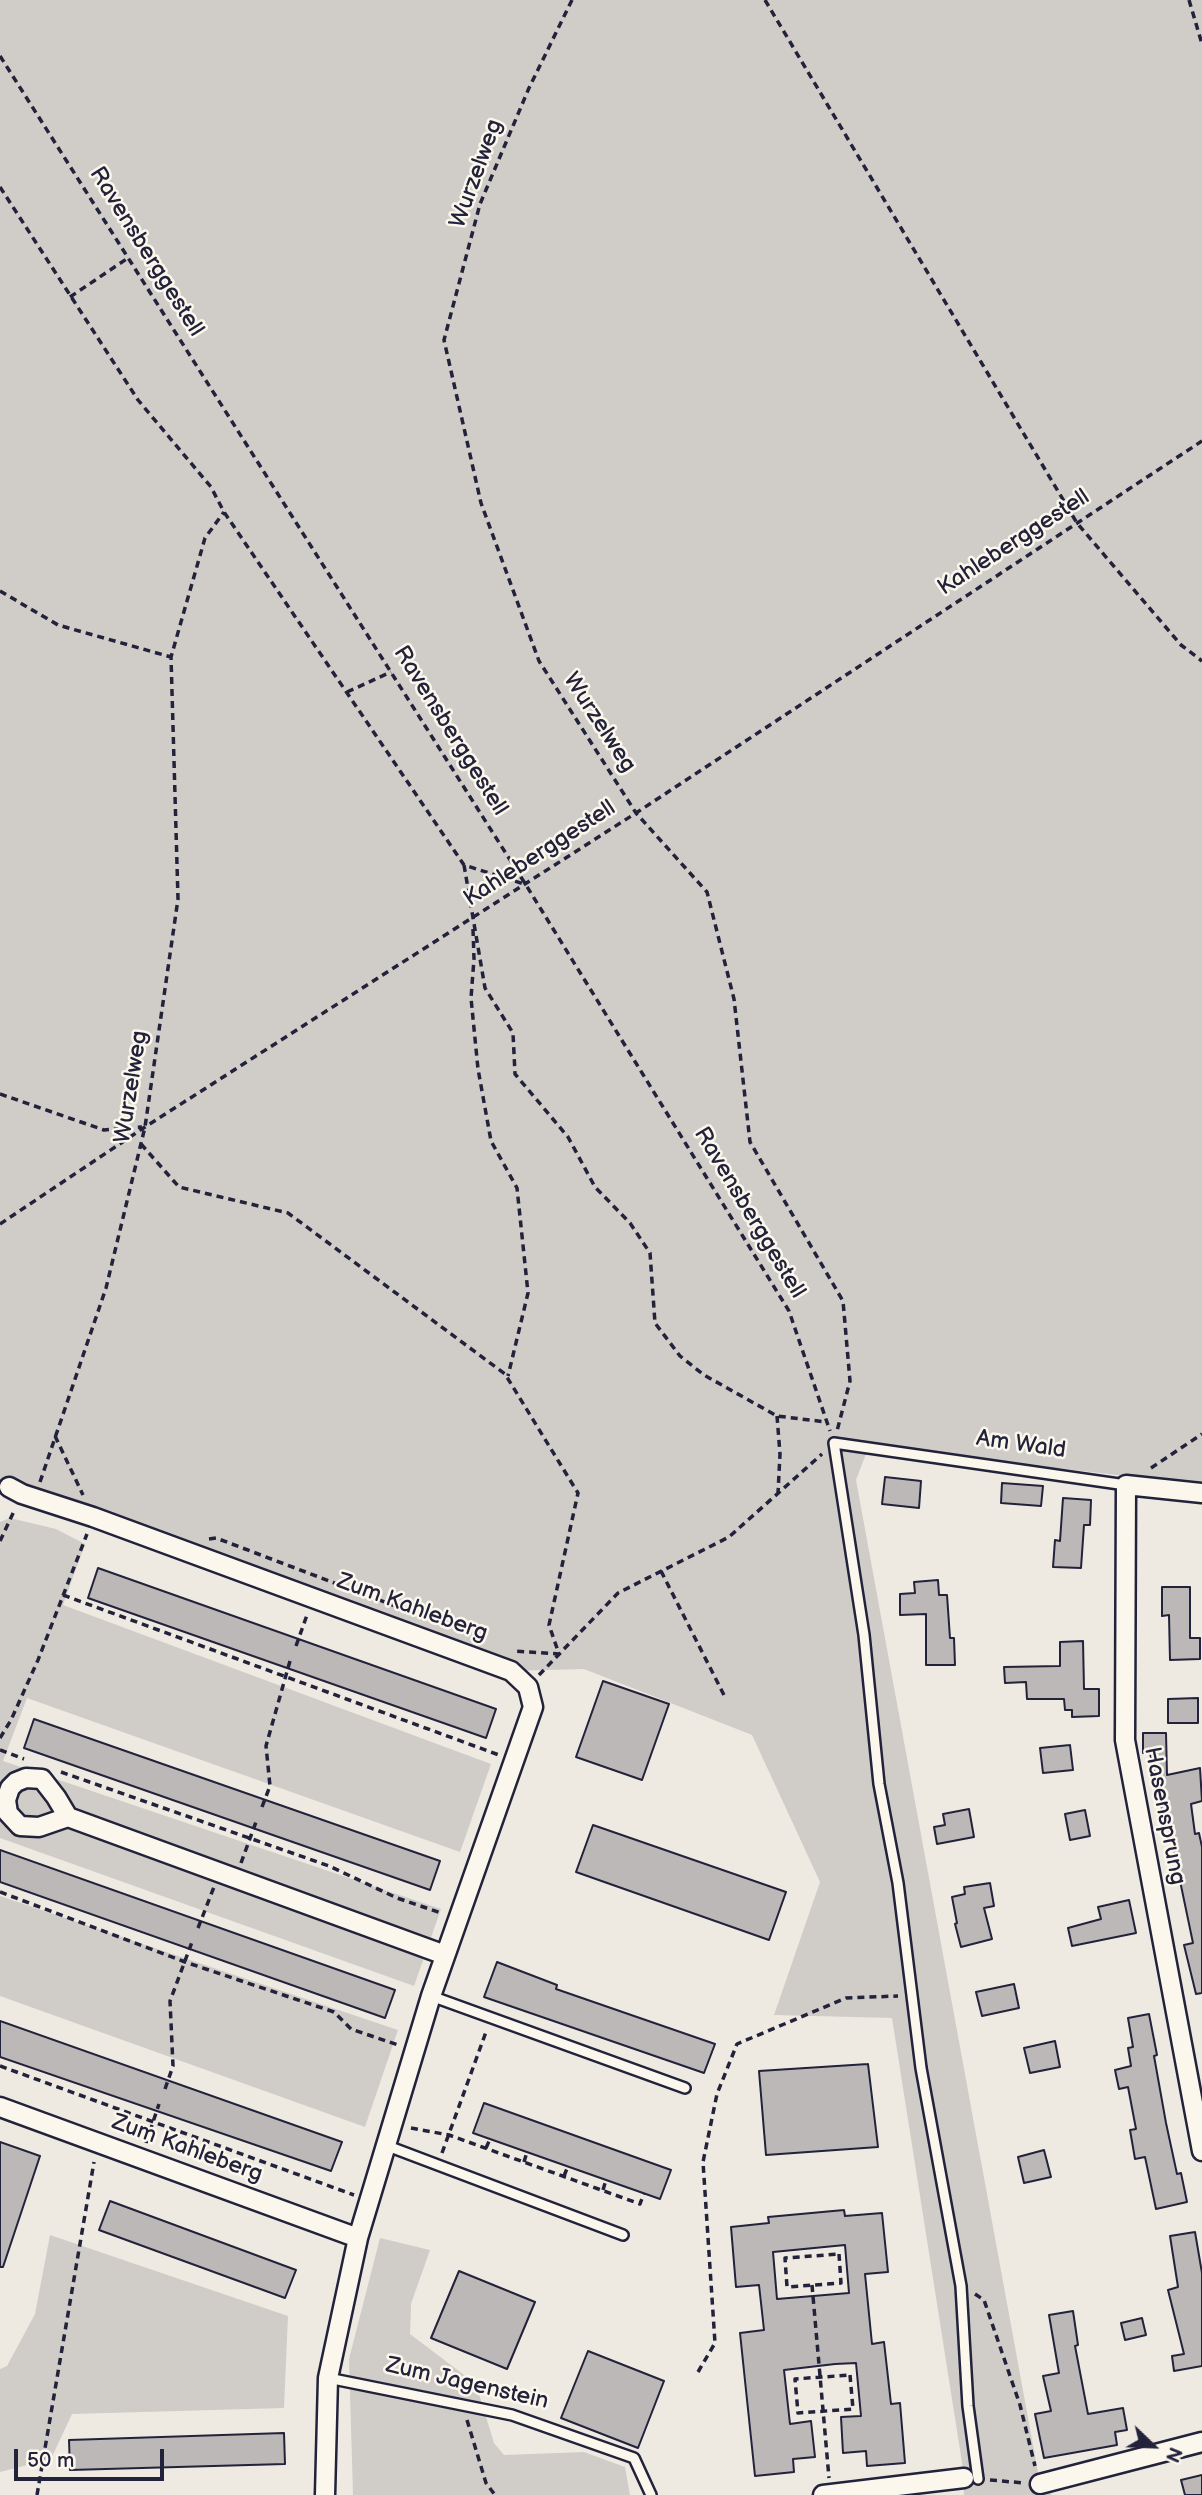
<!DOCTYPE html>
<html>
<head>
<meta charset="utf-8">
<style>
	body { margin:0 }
	#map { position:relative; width:1202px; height:2495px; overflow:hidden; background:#eeeae2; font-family:"Balsamiq Sans",sans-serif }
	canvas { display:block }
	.north { position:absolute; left:1118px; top:2411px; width:70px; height:70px; -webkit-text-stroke:5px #fbf7ec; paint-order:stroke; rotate:113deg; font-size:19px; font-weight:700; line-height:28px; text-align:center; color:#22223b }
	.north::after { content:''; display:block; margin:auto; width:24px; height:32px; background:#22223b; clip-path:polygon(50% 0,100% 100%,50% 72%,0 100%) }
	.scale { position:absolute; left:14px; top:2449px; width:150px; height:32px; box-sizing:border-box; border:4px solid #22223b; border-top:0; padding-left:9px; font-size:21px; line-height:24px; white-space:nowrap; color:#22223b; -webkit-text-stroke:5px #fbf7ec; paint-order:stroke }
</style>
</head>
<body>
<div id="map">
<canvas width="1202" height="2495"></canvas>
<div class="north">N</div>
<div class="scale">50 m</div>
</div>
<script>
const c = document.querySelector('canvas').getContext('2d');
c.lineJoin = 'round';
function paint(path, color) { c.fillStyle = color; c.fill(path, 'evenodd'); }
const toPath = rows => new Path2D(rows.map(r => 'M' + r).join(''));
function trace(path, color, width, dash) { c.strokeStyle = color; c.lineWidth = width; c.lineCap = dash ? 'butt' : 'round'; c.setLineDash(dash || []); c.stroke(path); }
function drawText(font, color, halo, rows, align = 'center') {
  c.font = font + ' "Balsamiq Sans",sans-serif'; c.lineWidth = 5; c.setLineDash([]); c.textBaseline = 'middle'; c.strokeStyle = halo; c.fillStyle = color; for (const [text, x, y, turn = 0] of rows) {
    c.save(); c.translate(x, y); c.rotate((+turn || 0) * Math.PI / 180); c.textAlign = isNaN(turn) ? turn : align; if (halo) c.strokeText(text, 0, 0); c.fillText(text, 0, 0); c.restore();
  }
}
paint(toPath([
	[0,0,1202,0,1202,1485,869,1446,856,1480,1040,2483,1052,2495,964,2495,963,2469,892,2018,774,2015,820,1882,752,1735,584,1669,511,1671,0,1484],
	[10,1518,56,1529,85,1544,63,1605,491,1764,460,1852,27,1698,3,1761,441,1909,414,1986,0,1838,0,1522],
	[0,1896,398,2030,365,2127,0,1996],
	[50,2235,288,2316,284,2408,72,2414,51,2459,0,2472,0,2369,7,2366,35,2314],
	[380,2238,430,2250,411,2304,410,2334,476,2384,494,2443,504,2455,584,2452,625,2467,630,2495,353,2495,349,2359]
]), '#d0cdc9');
const building = toPath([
	[885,1477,921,1481,919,1508,882,1504,885,1477],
	[1002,1483,1043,1486,1041,1506,1001,1503,1002,1483],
	[1063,1498,1091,1500,1090,1525,1084,1525,1081,1568,1053,1567,1055,1540,1060,1541,1063,1498],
	[98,1568,496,1709,486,1738,88,1598,98,1568],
	[938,1580,939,1595,947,1595,950,1638,954,1638,955,1665,926,1665,926,1614,900,1615,900,1594,915,1593,914,1582,938,1580],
	[1162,1587,1190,1587,1190,1638,1200,1638,1200,1659,1170,1660,1169,1615,1162,1616,1162,1587],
	[1083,1641,1084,1689,1099,1689,1099,1716,1072,1717,1072,1710,1065,1710,1064,1699,1027,1699,1026,1682,1005,1683,1004,1667,1060,1666,1060,1642,1083,1641],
	[603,1681,669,1704,642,1780,576,1757,603,1681],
	[1198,1698,1198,1723,1168,1723,1168,1699,1198,1698],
	[34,1719,440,1861,430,1890,24,1748,34,1719],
	[1143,1733,1166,1733,1167,1775,1200,1768,1202,1801,1191,1804,1195,1834,1199,1833,1202,1847,1202,1993,1196,1994,1184,1945,1193,1943,1165,1809,1162,1810,1150,1753,1143,1753,1143,1733],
	[1070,1745,1073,1770,1043,1773,1040,1748,1070,1745],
	[969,1809,974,1837,937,1844,934,1827,945,1825,943,1814,969,1809],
	[1085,1810,1090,1836,1070,1840,1065,1814,1085,1810],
	[593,1825,786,1892,769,1940,576,1872,593,1825],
	[0,1850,395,1990,385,2018,0,1882,0,1850],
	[990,1883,994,1906,984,1908,992,1939,961,1947,955,1924,957,1923,952,1897,965,1894,964,1887,990,1883],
	[1129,1900,1136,1933,1072,1946,1068,1928,1101,1919,1098,1907,1129,1900],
	[497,1962,557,1985,556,1989,715,2044,704,2073,484,1997,497,1962],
	[1014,1984,1019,2008,982,2016,976,1992,1014,1984],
	[1149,2014,1157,2055,1154,2056,1166,2123,1177,2174,1181,2173,1187,2202,1156,2209,1145,2157,1135,2159,1130,2130,1136,2129,1128,2087,1119,2089,1115,2070,1131,2066,1128,2048,1133,2047,1128,2018,1149,2014],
	[0,2021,342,2142,331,2171,0,2057,0,2021],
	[1055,2041,1060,2067,1030,2073,1024,2048,1055,2041],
	[868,2064,878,2147,766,2155,759,2071,868,2064],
	[484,2103,671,2170,660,2199,473,2133,484,2103],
	[0,2142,40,2156,3,2267,0,2267,0,2142],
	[1044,2150,1051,2177,1024,2183,1018,2157,1044,2150],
	[110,2201,296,2270,285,2298,99,2230,110,2201],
	[844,2210,845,2216,882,2213,888,2272,865,2274,872,2344,884,2342,891,2404,900,2403,905,2463,867,2466,866,2451,843,2453,841,2417,861,2416,856,2363,835,2364,784,2370,790,2424,811,2421,815,2457,793,2459,794,2472,755,2476,740,2333,764,2330,759,2285,736,2287,731,2227,769,2223,768,2217,844,2210],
	[845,2245,849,2293,777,2299,773,2252,845,2245],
	[1195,2232,1202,2273,1202,2366,1174,2371,1172,2356,1184,2354,1168,2290,1178,2287,1170,2236,1195,2232],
	[459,2271,535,2302,507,2369,431,2338,459,2271],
	[1073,2311,1078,2345,1075,2346,1088,2414,1123,2408,1127,2430,1115,2432,1117,2445,1044,2458,1035,2414,1051,2411,1043,2376,1059,2373,1049,2315,1073,2311],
	[1142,2318,1146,2335,1125,2340,1121,2323,1142,2318],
	[588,2351,664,2381,638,2448,561,2418,588,2351],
	[284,2433,285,2464,70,2470,69,2440,284,2433],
	[1202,2475,1202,2495,1185,2495,1181,2480,1202,2475]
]);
paint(building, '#bcb8b8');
trace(building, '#22223b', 2);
const lane = toPath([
	[431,1996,685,2088],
	[385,2145,623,2235],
	[328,2378,512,2415,634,2458,651,2495],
	[978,2479,968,2406,961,2286,921,2068,898,1883,879,1784,864,1635,834,1443,1126,1485]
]);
const street = toPath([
	[9,1487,22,1494,93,1517,511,1671,528,1687,533,1707,431,1996,358,2238,328,2378,325,2495],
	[1202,1493,1126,1485,1125,1740,1202,2151],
	[68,1817,56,1797,42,1779,26,1778,16,1782,10,1788,6,1800,8,1813,20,1826,39,1827,68,1817,445,1955],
	[0,2107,358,2238],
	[1040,2484,1202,2442],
	[823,2495,964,2478]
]);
trace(lane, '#22223b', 14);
trace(street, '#22223b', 23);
trace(toPath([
	[572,0,529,88,480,204,444,340,481,503,539,661,636,813,707,892,734,999,750,1142,843,1301,850,1381,837,1431],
	[765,0,1077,523,1181,645,1202,661],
	[1189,0,1202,44],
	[0,56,526,885,789,1311,830,1431],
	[0,187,138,400,211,487,224,512,464,865,524,884],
	[70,297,128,258],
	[0,591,58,625,171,657],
	[347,692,391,672],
	[464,865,485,988,513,1033,515,1074,568,1137,595,1187,630,1223,650,1253,655,1323,680,1356,704,1375,777,1416,826,1422],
	[473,929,474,959,471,998,478,1069,491,1141,517,1188,528,1293,508,1376],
	[0,1094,104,1130,142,1127],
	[141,1144,179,1187,288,1213,505,1374,578,1493,549,1625,559,1654,514,1651],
	[0,1224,145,1127,636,813,1202,441],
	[777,1416,780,1454,778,1493],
	[55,1436,83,1495],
	[1151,1468,1202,1434],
	[40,1482,106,1288,145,1127,178,899,171,657,205,538,224,512],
	[209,1539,216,1538,398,1607],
	[0,1541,15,1509],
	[661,1571,726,1699],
	[63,1595,499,1755],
	[296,1646,307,1615],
	[539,1675,618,1593,729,1537,822,1454],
	[0,1738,11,1720,38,1660,87,1534],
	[0,1750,24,1759],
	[61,1772,329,1866,397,1898,441,1913],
	[262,1807,270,1786,266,1746,290,1661],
	[241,1863,256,1822],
	[0,1892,185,1962,334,2012,351,2029,398,2045],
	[198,1928,214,1887],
	[0,2066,354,2195],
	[165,2089,173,2066,170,2001,192,1942],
	[411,2128,449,2135,640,2204,644,2193],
	[146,2143,159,2104],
	[486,2148,490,2139],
	[442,2153,486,2032],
	[524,2162,527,2152],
	[564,2176,568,2166],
	[603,2190,606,2180],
	[839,2254,841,2283,787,2287,785,2258,839,2254],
	[812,2285,829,2478],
	[975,2294,984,2300,1020,2405,1035,2466],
	[698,2372,715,2343,703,2162,717,2094,737,2044,846,1998,898,1996],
	[850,2375,853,2409,798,2413,795,2379,850,2375],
	[467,2420,486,2483,495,2495],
	[990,2480,1024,2483],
	[37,2495,94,2162]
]), '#22223b', 3.5, [7, 5]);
trace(lane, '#fbf7ec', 9);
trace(street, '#fbf7ec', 18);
drawText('23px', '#22223b', '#fbf7ec', [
	["Wurzelweg",477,174,-70],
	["Ravensberggestell",146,252,58],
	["Kahleberggestell",1014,543,-33],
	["Wurzelweg",599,723,57],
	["Ravensberggestell",450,731,58],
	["Kahleberggestell",540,854,-33],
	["Wurzelweg",132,1087,-81],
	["Ravensberggestell",749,1213,59],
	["Am Wald",1021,1445,8],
	["Zum Kahleberg",412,1608,20],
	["Hasensprung",1164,1816,79],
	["Zum Kahleberg",187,2149,20],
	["Zum Jagenstein",467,2384,13]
]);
</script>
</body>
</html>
